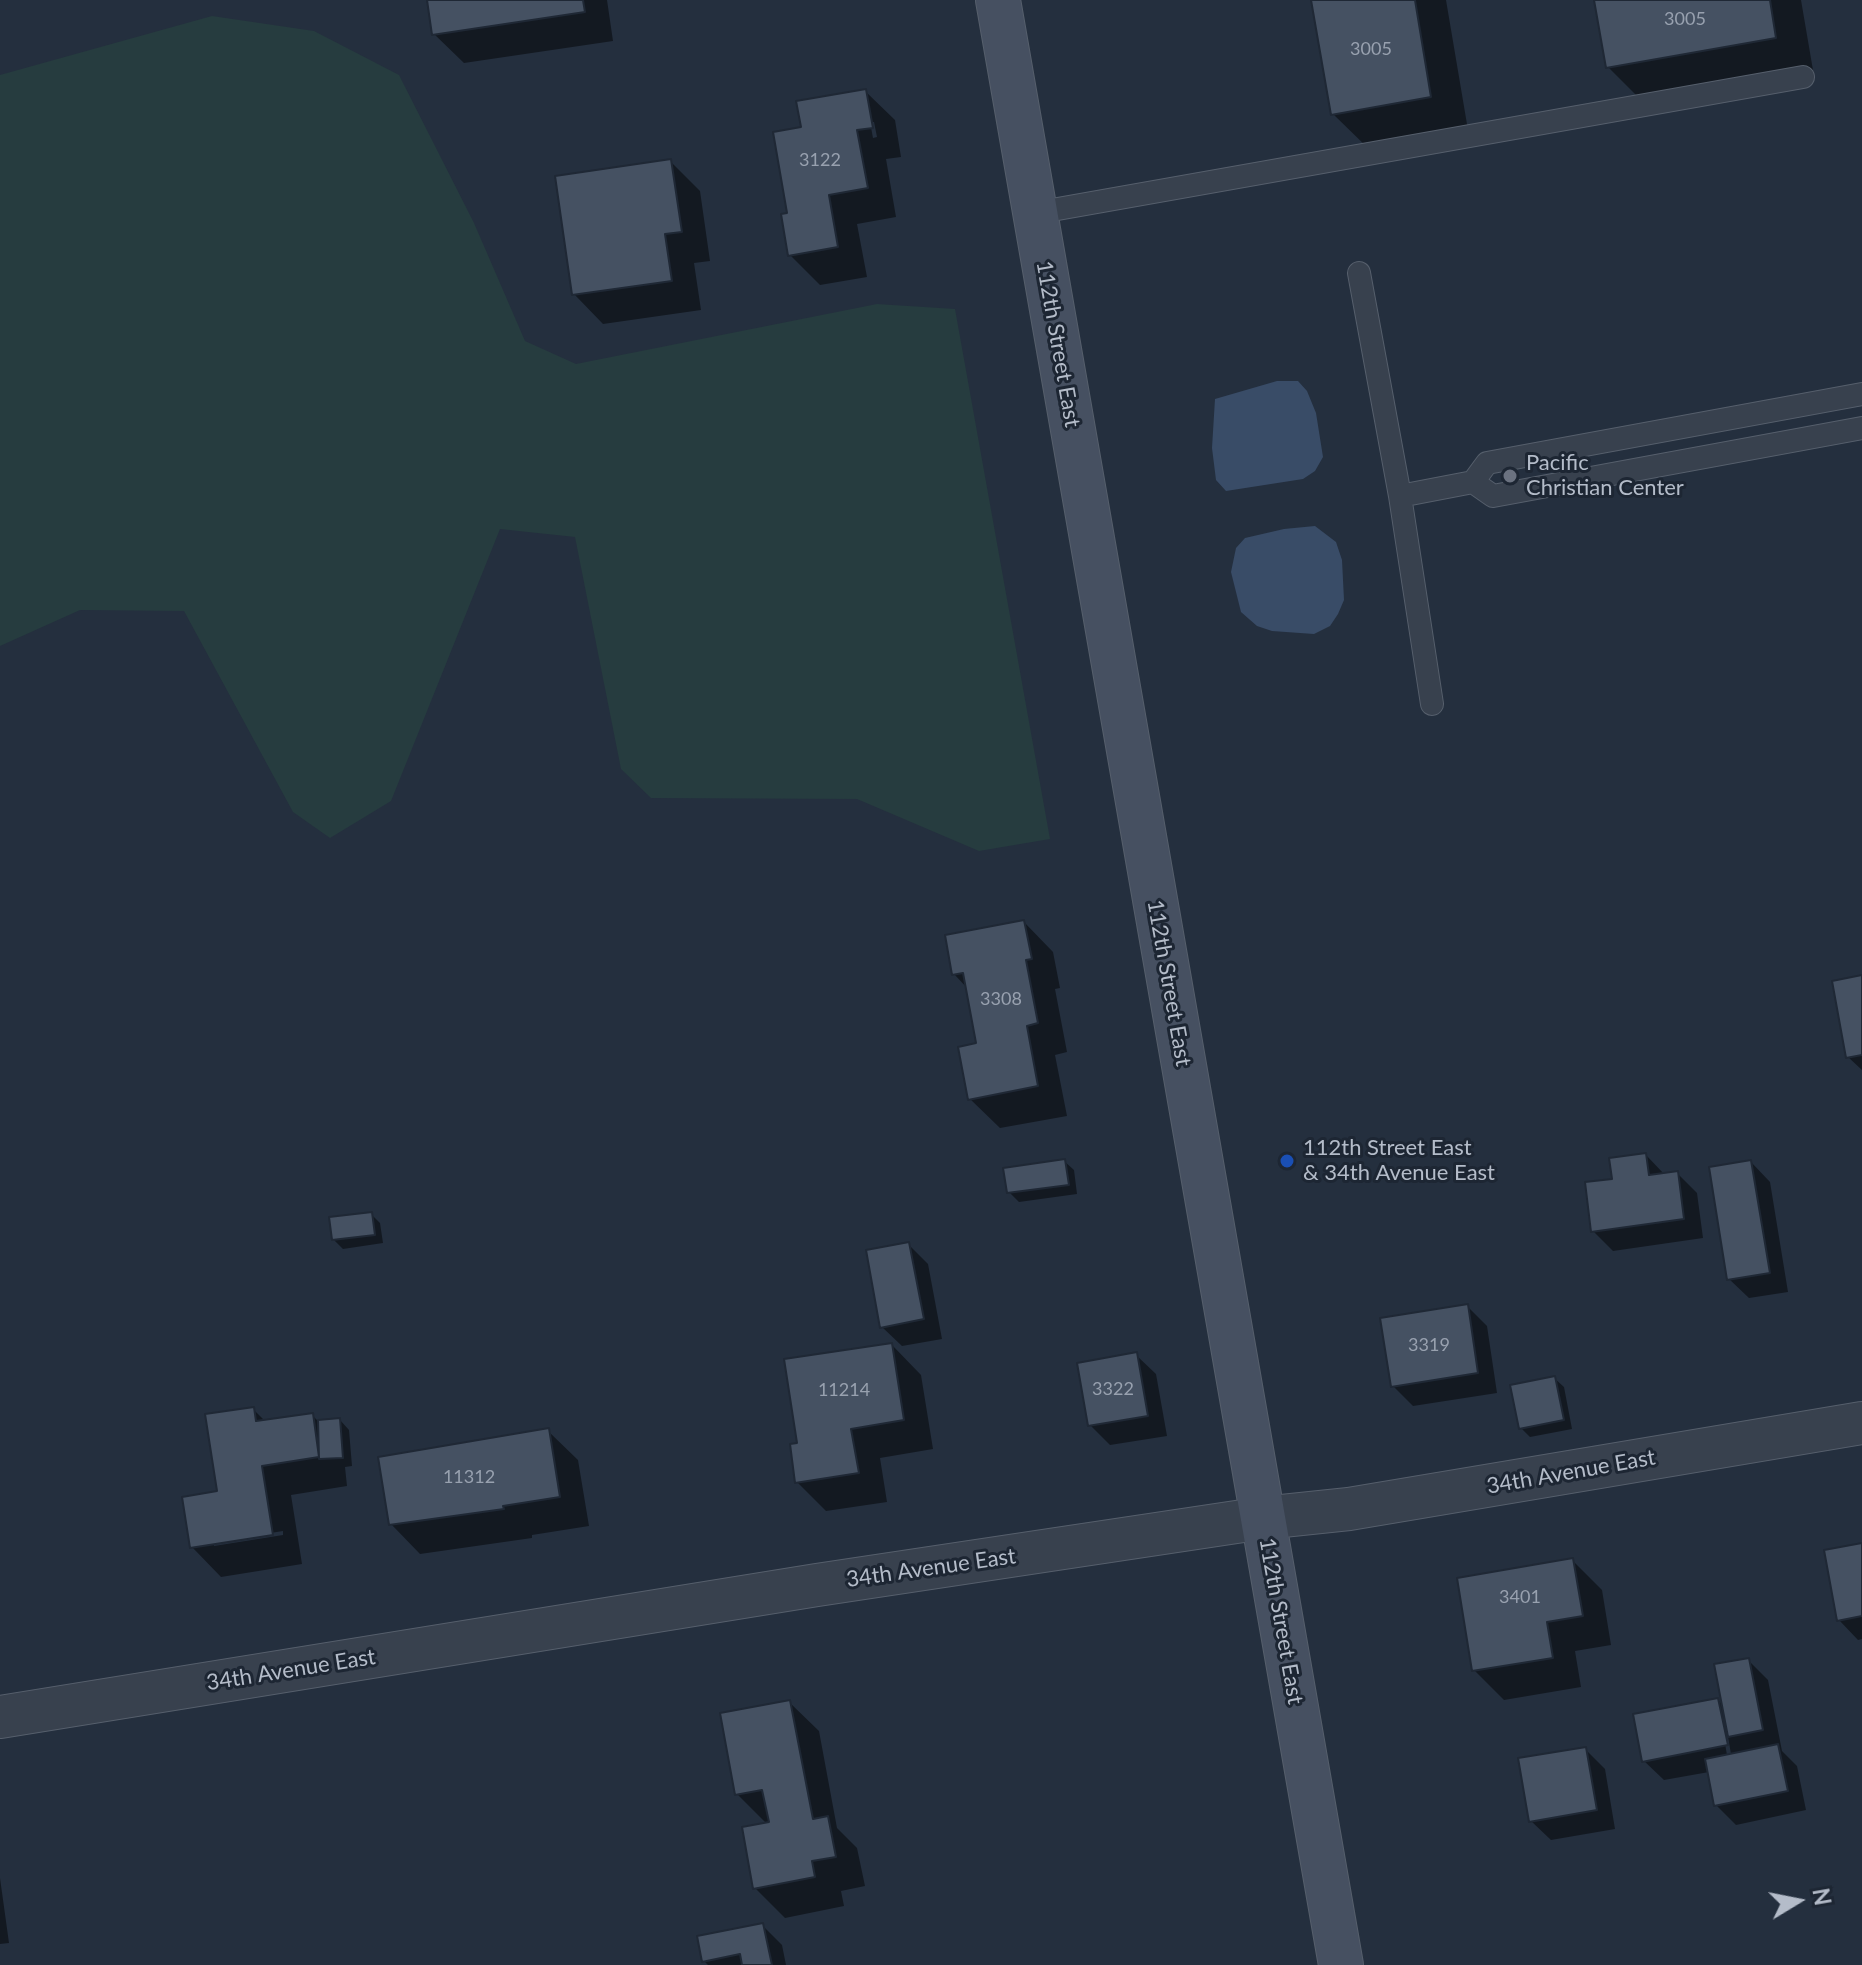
<!DOCTYPE html>
<html>
<head>
<meta charset="utf-8">
<style>
	body { margin:0 }
	#map { position:relative; width:1862px; height:1965px; overflow:hidden; background:#242f3e; font-family:Lato,sans-serif }
	canvas { display:block }
	.north { position:absolute; left:1758px; top:1861px; width:80px; height:80px; -webkit-text-stroke:6px #1d2633; paint-order:stroke; rotate:80deg; font-size:22px; font-weight:700; line-height:32px; text-align:center; color:#b4bcc9 }
	.north::after { content:''; display:block; margin:auto; width:28px; height:36px; background:#b4bcc9; clip-path:polygon(50% 0,100% 100%,50% 72%,0 100%) }
</style>
</head>
<body>
<div id="map">
<canvas width="1862" height="1965"></canvas>
<div class="north">N</div>
</div>
<script>
const c = document.querySelector('canvas').getContext('2d');
c.lineJoin = 'round';
function paint(path, color) { c.fillStyle = color; c.fill(path, 'evenodd'); }
const toPath = rows => new Path2D(rows.map(r => 'M' + r).join(''));
function trace(path, color, width, dash) { c.strokeStyle = color; c.lineWidth = width; c.lineCap = dash ? 'butt' : 'round'; c.setLineDash(dash || []); c.stroke(path); }
function drawText(font, color, halo, rows, align = 'center') {
  c.font = font + ' Lato,sans-serif'; c.lineWidth = 6; c.setLineDash([]); c.textBaseline = 'middle'; c.strokeStyle = halo; c.fillStyle = color; for (const [text, x, y, turn = 0] of rows) {
    c.save(); c.translate(x, y); c.rotate((+turn || 0) * Math.PI / 180); c.textAlign = isNaN(turn) ? turn : align; if (halo) c.strokeText(text, 0, 0); c.fillText(text, 0, 0); c.restore();
  }
}
paint(toPath([
	[212,16,314,31,399,75,474,223,525,341,576,364,877,304,955,309,1050,839,979,851,857,799,651,798,621,769,575,537,500,529,391,801,330,838,293,812,184,611,80,610,0,646,0,75]
]), '#263c3f');
paint(toPath([
	[1277,381,1298,381,1307,391,1316,413,1323,457,1315,471,1303,479,1226,491,1216,480,1212,448,1215,399],
	[1315,526,1336,542,1342,560,1344,600,1338,614,1330,626,1314,634,1272,631,1257,626,1241,612,1231,572,1236,548,1245,538,1284,529]
]), '#394c67');
paint(toPath([
	[429,0,607,0,613,41,464,63,434,34],
	[1313,0,1446,0,1469,136,1372,152,1333,114],
	[1596,0,1801,0,1814,76,1646,105,1608,67],
	[865,91,895,120,901,157,886,159,896,217,857,224,867,277,820,285,790,255,790,215,803,128],
	[870,122,874,122,877,137,873,138],
	[670,161,700,191,710,261,694,263,701,310,603,324,574,294],
	[1024,922,1053,952,1060,988,1055,989,1067,1052,1055,1055,1067,1116,1000,1128,970,1099,979,1045,968,989,954,974],
	[1862,978,1862,1070,1848,1057],
	[1646,1155,1665,1175,1677,1173,1697,1193,1703,1238,1613,1251,1593,1231,1614,1180],
	[1064,1161,1074,1170,1077,1194,1019,1202,1009,1192],
	[1751,1162,1770,1182,1788,1292,1749,1298,1729,1279],
	[371,1214,380,1223,383,1243,343,1249,333,1239],
	[908,1244,928,1264,942,1339,902,1346,882,1327],
	[1467,1306,1487,1326,1497,1393,1413,1406,1393,1386],
	[892,1345,921,1375,933,1449,880,1458,887,1502,826,1511,797,1482,800,1444],
	[1136,1355,1156,1374,1167,1436,1110,1445,1090,1425],
	[1554,1378,1564,1387,1572,1429,1530,1437,1521,1428],
	[253,1409,266,1422,312,1415,319,1422,340,1420,349,1430,352,1466,345,1467,347,1486,291,1495,302,1564,221,1577,192,1547,219,1493],
	[283,1531,283,1535,214,1546,214,1542],
	[548,1431,578,1460,589,1526,532,1535,532,1538,420,1554,391,1524],
	[1862,1545,1862,1639,1858,1640,1839,1620],
	[1573,1561,1602,1590,1611,1645,1575,1651,1581,1687,1504,1700,1474,1670],
	[1748,1660,1768,1680,1782,1751,1797,1766,1806,1810,1736,1825,1716,1805,1709,1772,1664,1780,1644,1761,1718,1700,1724,1706],
	[1721,1720,1725,1720,1731,1754,1727,1755],
	[789,1702,819,1731,837,1828,857,1848,865,1886,841,1891,844,1906,785,1918,755,1888,767,1824,737,1794],
	[1585,1749,1605,1769,1615,1829,1551,1840,1531,1821],
	[0,1878,9,1943,0,1944],
	[762,1925,782,1945,786,1965,708,1965,704,1961]
]), '#0007');
const building = toPath([
	[427,0,583,0,585,12,432,35,427,0],
	[1311,0,1415,0,1431,97,1331,115,1311,0],
	[1594,0,1770,0,1776,38,1606,68,1594,0],
	[866,89,873,128,857,130,868,188,829,195,838,247,788,256,781,214,787,213,773,132,801,127,796,101,866,89],
	[671,159,682,232,665,234,672,281,572,295,555,176,671,159],
	[1024,920,1032,959,1026,960,1038,1023,1027,1026,1038,1086,968,1100,958,1047,976,1043,963,973,952,975,945,935,1024,920],
	[1862,975,1862,1055,1846,1058,1832,981,1862,975],
	[1646,1153,1649,1175,1678,1171,1684,1219,1591,1232,1585,1182,1612,1179,1609,1158,1646,1153],
	[1065,1159,1069,1185,1007,1193,1003,1168,1065,1159],
	[1751,1160,1770,1273,1727,1280,1709,1167,1751,1160],
	[372,1212,375,1235,332,1240,329,1217,372,1212],
	[909,1242,924,1319,880,1328,866,1250,909,1242],
	[1468,1304,1478,1373,1391,1387,1380,1318,1468,1304],
	[892,1343,904,1420,851,1429,859,1473,795,1483,790,1444,797,1443,784,1359,892,1343],
	[1137,1352,1148,1416,1088,1426,1077,1363,1137,1352],
	[1555,1376,1564,1420,1519,1429,1510,1385,1555,1376],
	[254,1407,256,1421,313,1413,319,1457,262,1466,273,1535,190,1548,182,1497,217,1491,205,1414,254,1407],
	[340,1418,343,1458,319,1459,318,1420,340,1418],
	[549,1428,560,1497,503,1506,504,1509,389,1525,378,1457,549,1428],
	[1862,1543,1862,1616,1837,1621,1824,1550,1862,1543],
	[1573,1558,1583,1616,1547,1622,1553,1658,1472,1671,1457,1578,1573,1558],
	[1749,1658,1763,1730,1728,1737,1714,1664,1749,1658],
	[1718,1698,1728,1745,1642,1762,1633,1714,1718,1698],
	[790,1700,813,1819,828,1816,836,1857,812,1861,815,1877,753,1889,742,1827,769,1822,762,1790,735,1795,720,1713,790,1700],
	[1778,1744,1788,1791,1714,1806,1705,1759,1778,1744],
	[1586,1747,1597,1810,1529,1822,1518,1758,1586,1747],
	[763,1923,772,1965,742,1965,740,1954,702,1962,697,1936,763,1923]
]);
paint(building, '#455162');
trace(building, '#1f2835', 2);
const lane = toPath([
	[1035,213,1803,77],
	[1359,273,1400,496,1432,704],
	[1473,482,1493,496,1862,428],
	[1400,496,1473,482,1487,463,1862,394]
]);
const street = toPath([
	[0,1717,817,1585,1263,1518,1349,1509,1862,1423]
]);
const secondary = toPath([
	[998,0,1341,1965]
]);
trace(lane, '#565f6c', 24);
trace(street, '#565f6c', 44);
trace(secondary, '#565f6c', 46);
trace(lane, '#38414e', 22);
trace(street, '#38414e', 42);
trace(secondary, '#465061', 44);
for (const [x, y, r, color] of [
	[1510,476,8,"#6b7280"],
	[1287,1161,8,"#1a4fb4"]
]) { const dot = new Path2D(); dot.arc(x, y, r, 0, 2 * Math.PI); c.fillStyle = color; c.fill(dot); trace(dot, '#1d2633', 3); }
drawText('18px', '#98a1af', null, [
	["3005",1685,19],
	["3005",1371,49],
	["3122",820,160],
	["3308",1001,999],
	["3319",1429,1345],
	["3322",1113,1389],
	["11214",844,1390],
	["11312",469,1477],
	["3401",1520,1597]
]);
drawText('22px', '#b4bcc9', '#1d2633', [
	["112th Street East",1058,344,80],
	["112th Street East",1169,983,80],
	["34th Avenue East",1571,1472,-10],
	["34th Avenue East",931,1568,-8],
	["112th Street East",1281,1621,80],
	["34th Avenue East",291,1670,-9]
]);
drawText('22px', '#b4bcc9', '#1d2633', [
	["Pacific",1526,463],
	["Christian Center",1526,488],
	["112th Street East",1303,1148],
	["& 34th Avenue East",1303,1173]
], 'left');
</script>
</body>
</html>
